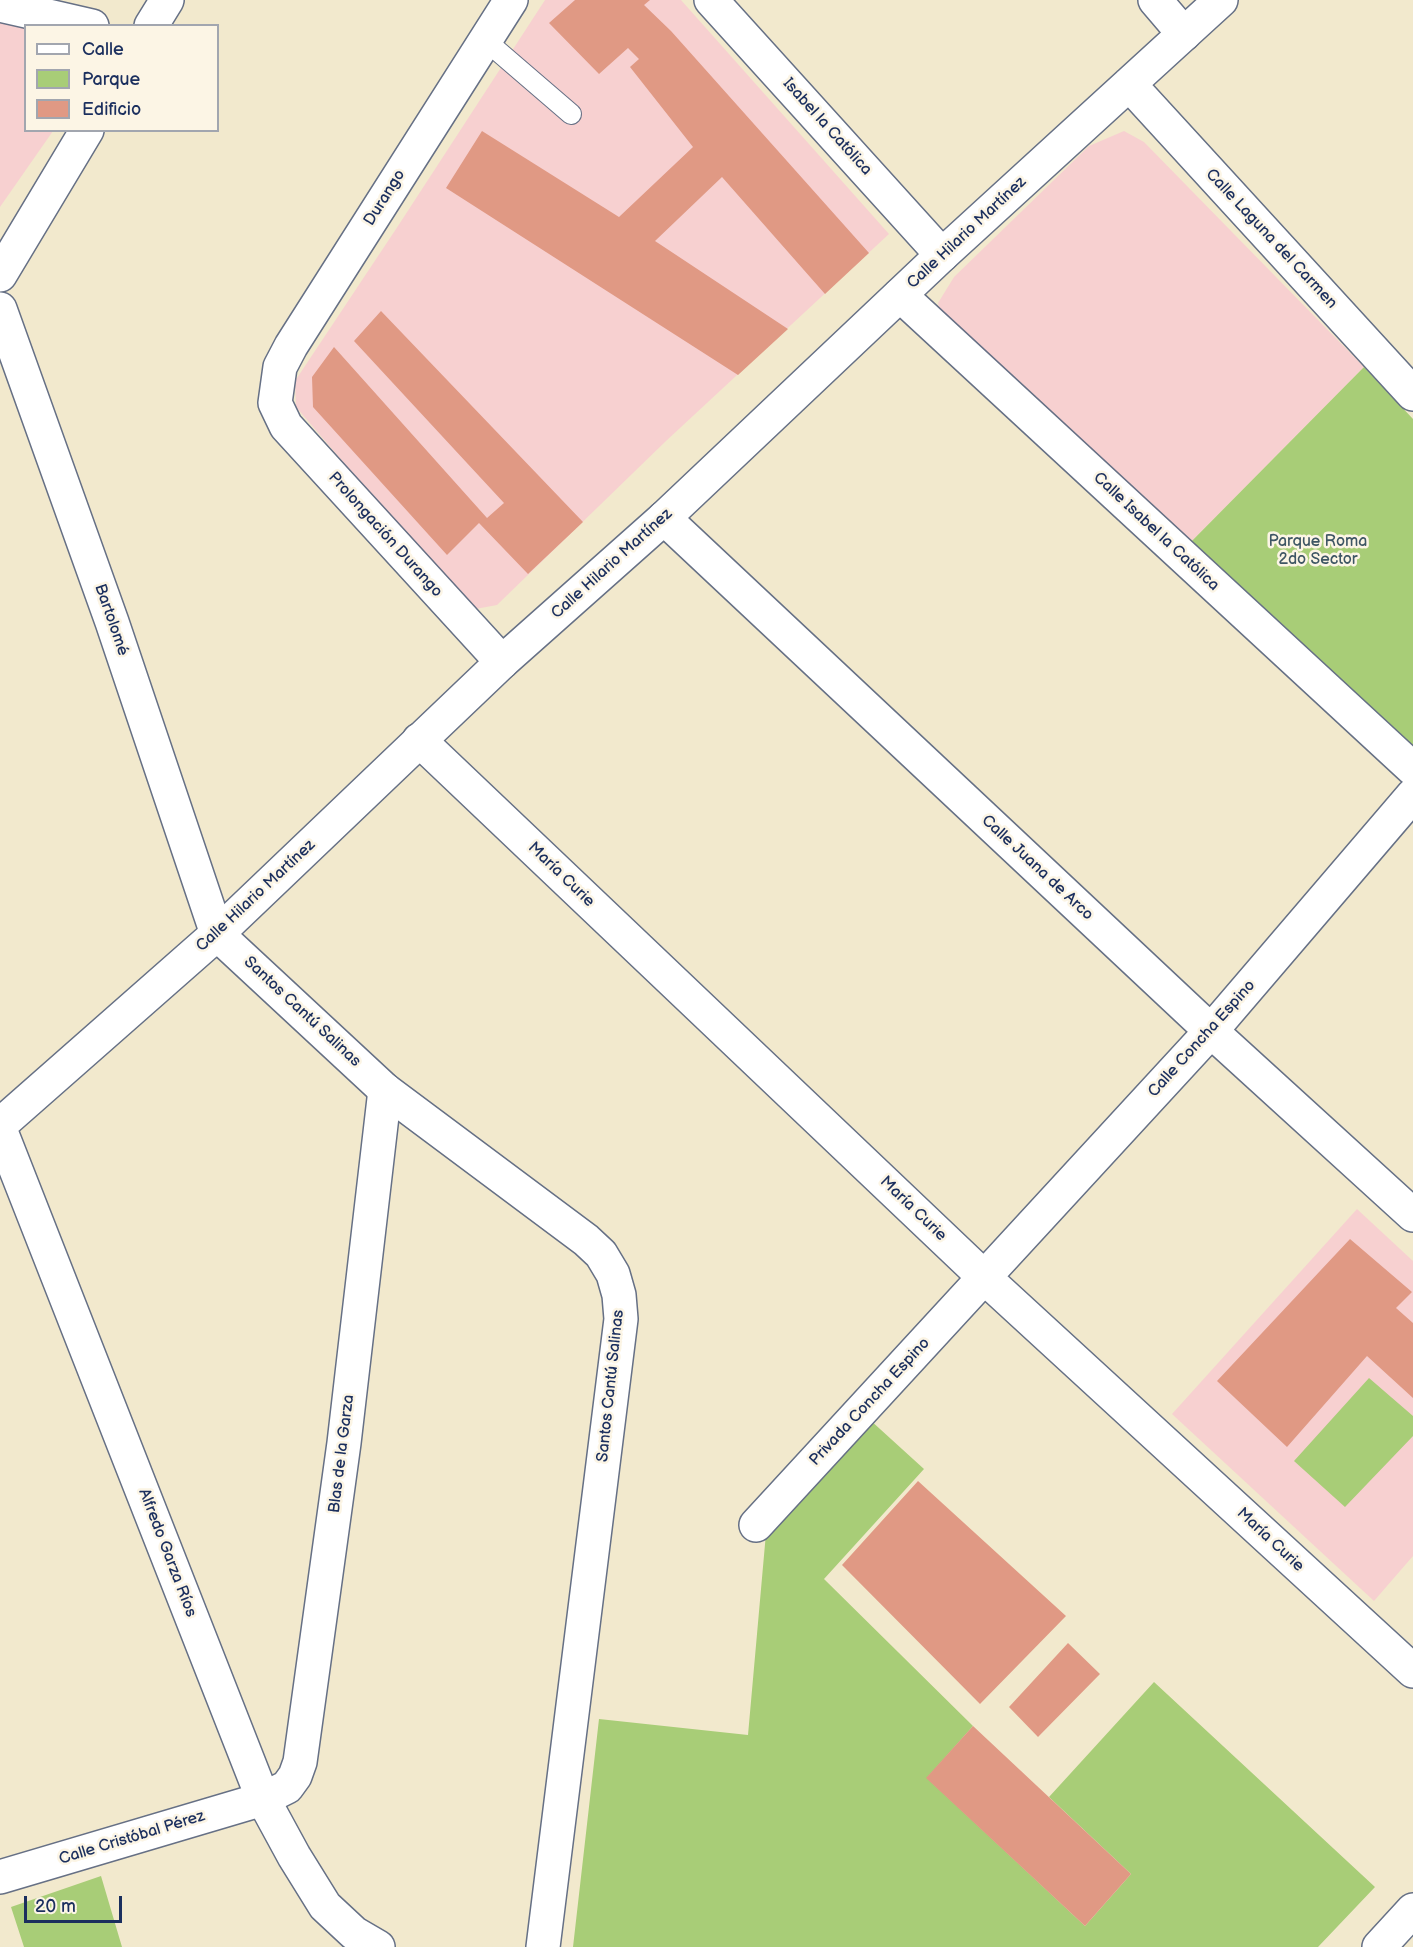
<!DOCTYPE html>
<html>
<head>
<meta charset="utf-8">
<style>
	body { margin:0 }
	#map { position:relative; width:1413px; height:1947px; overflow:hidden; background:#f2e9cd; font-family:"Balsamiq Sans",sans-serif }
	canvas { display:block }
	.legend { position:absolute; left:24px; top:24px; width:195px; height:108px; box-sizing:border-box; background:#fcf5e5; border:2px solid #a2a6af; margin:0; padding:8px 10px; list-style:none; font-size:18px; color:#1b2f5e }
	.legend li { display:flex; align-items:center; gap:12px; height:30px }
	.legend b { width:30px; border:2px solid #a2a6af }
	.scale { position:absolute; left:24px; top:1896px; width:98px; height:27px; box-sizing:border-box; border:3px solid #1b2f5e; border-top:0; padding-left:8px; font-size:18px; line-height:21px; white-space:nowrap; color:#1b2f5e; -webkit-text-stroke:4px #fcf5e5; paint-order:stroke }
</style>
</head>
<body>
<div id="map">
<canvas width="1413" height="1947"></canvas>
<ul class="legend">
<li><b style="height:8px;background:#fff"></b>Calle</li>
<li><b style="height:16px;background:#a8cd77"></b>Parque</li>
<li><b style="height:16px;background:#e09984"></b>Edificio</li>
</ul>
<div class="scale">20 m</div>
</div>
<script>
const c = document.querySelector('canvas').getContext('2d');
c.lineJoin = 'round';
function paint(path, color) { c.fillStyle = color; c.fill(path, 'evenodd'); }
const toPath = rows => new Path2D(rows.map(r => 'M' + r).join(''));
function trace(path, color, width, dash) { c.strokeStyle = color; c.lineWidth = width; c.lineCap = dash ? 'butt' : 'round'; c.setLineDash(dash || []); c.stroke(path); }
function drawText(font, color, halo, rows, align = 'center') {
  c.font = font + ' "Balsamiq Sans",sans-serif'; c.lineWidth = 5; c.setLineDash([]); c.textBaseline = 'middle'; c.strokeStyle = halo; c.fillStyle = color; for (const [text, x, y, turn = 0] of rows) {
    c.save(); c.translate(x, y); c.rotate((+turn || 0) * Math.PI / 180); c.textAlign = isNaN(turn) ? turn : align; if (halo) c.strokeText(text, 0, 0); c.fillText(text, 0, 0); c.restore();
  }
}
paint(toPath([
	[545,0,681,0,889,234,666,441,497,605,470,610,296,407,295,381,398,226],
	[0,12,26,26,26,130,53,131,0,207],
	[1124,131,1144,142,1364,367,1180,553,941,317,938,303,954,277,1089,146],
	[1357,1209,1413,1261,1413,1556,1374,1601,1172,1414]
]), '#f7d0d0');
paint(toPath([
	[1364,367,1413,419,1413,771,1180,553],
	[1369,1378,1413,1416,1413,1436,1345,1507,1294,1461],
	[869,1419,924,1469,824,1579,973,1726,927,1778,1085,1926,1131,1874,1049,1797,1154,1682,1375,1887,1318,1947,573,1947,599,1719,748,1735,766,1533],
	[101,1876,122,1947,24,1947,11,1907]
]), '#a8cd77');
paint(toPath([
	[575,0,650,0,644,5,671,31,869,253,825,294,722,177,655,241,788,329,738,375,446,188,482,131,619,217,693,147,630,67,639,59,628,48,599,74,549,23],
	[381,311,583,522,528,574,479,523,447,555,313,407,312,377,334,347,487,518,504,503,354,341],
	[1350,1239,1412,1292,1396,1308,1413,1323,1413,1398,1367,1356,1287,1447,1217,1381],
	[918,1481,1066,1616,980,1704,842,1565],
	[1068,1643,1100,1674,1038,1737,1009,1707],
	[973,1726,1131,1874,1085,1926,926,1778]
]), '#e09984');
const lane = toPath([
	[485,40,571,114]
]);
const street = toPath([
	[711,0,942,255],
	[1155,0,1184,34],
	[0,5,92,26],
	[151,26,167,0],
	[0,275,87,130],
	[900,295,1413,769],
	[0,309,112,622,217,934],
	[664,518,1211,1031,1413,1215],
	[502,662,286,426,275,403,280,367,291,346,511,0],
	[419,740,985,1278,1413,1671],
	[756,1525,1211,1031,1413,795],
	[0,1877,263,1799,287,1787,295,1776,300,1762,344,1443,385,1090],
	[1379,1947,1413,1910]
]);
const secondary = toPath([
	[1129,84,1413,394],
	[217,934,385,1090,586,1240,601,1254,613,1274,619,1295,621,1319,543,1947],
	[0,1125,217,934,502,662,664,518,942,255,1221,0],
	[0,1129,263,1799,294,1856,325,1906,354,1933,378,1947]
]);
trace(lane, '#667085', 22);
trace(street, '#667085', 36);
trace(secondary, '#667085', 36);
trace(lane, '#fff', 20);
trace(street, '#fff', 33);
trace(secondary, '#fff', 33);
drawText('16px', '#1b2f5e', '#fcf5e5', [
	["Isabel la Católica",827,127,48],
	["Durango",385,198,-58],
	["Calle Hilario Martínez",967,233,-43],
	["Calle Laguna del Carmen",1271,239,47],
	["Calle Isabel la Católica",1156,532,43],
	["Prolongación Durango",385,535,48],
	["Calle Hilario Martínez",612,564,-42],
	["Bartolomé",111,620,71],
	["Calle Juana de Arco",1037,868,43],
	["María Curie",561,875,44],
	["Calle Hilario Martínez",256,896,-43],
	["Santos Cantú Salinas",302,1012,43],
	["Calle Concha Espino",1202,1039,-48],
	["María Curie",913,1209,44],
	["Santos Cantú Salinas",611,1386,-84],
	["Privada Concha Espino",870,1402,-47],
	["Blas de la Garza",342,1454,-83],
	["María Curie",1270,1540,43],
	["Alfredo Garza Ríos",167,1553,69],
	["Calle Cristóbal Pérez",132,1838,-17]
]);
drawText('16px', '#3e5664', '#fcf5e5', [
	["Parque Roma",1318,542],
	["2do Sector",1318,560]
]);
</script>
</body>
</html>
